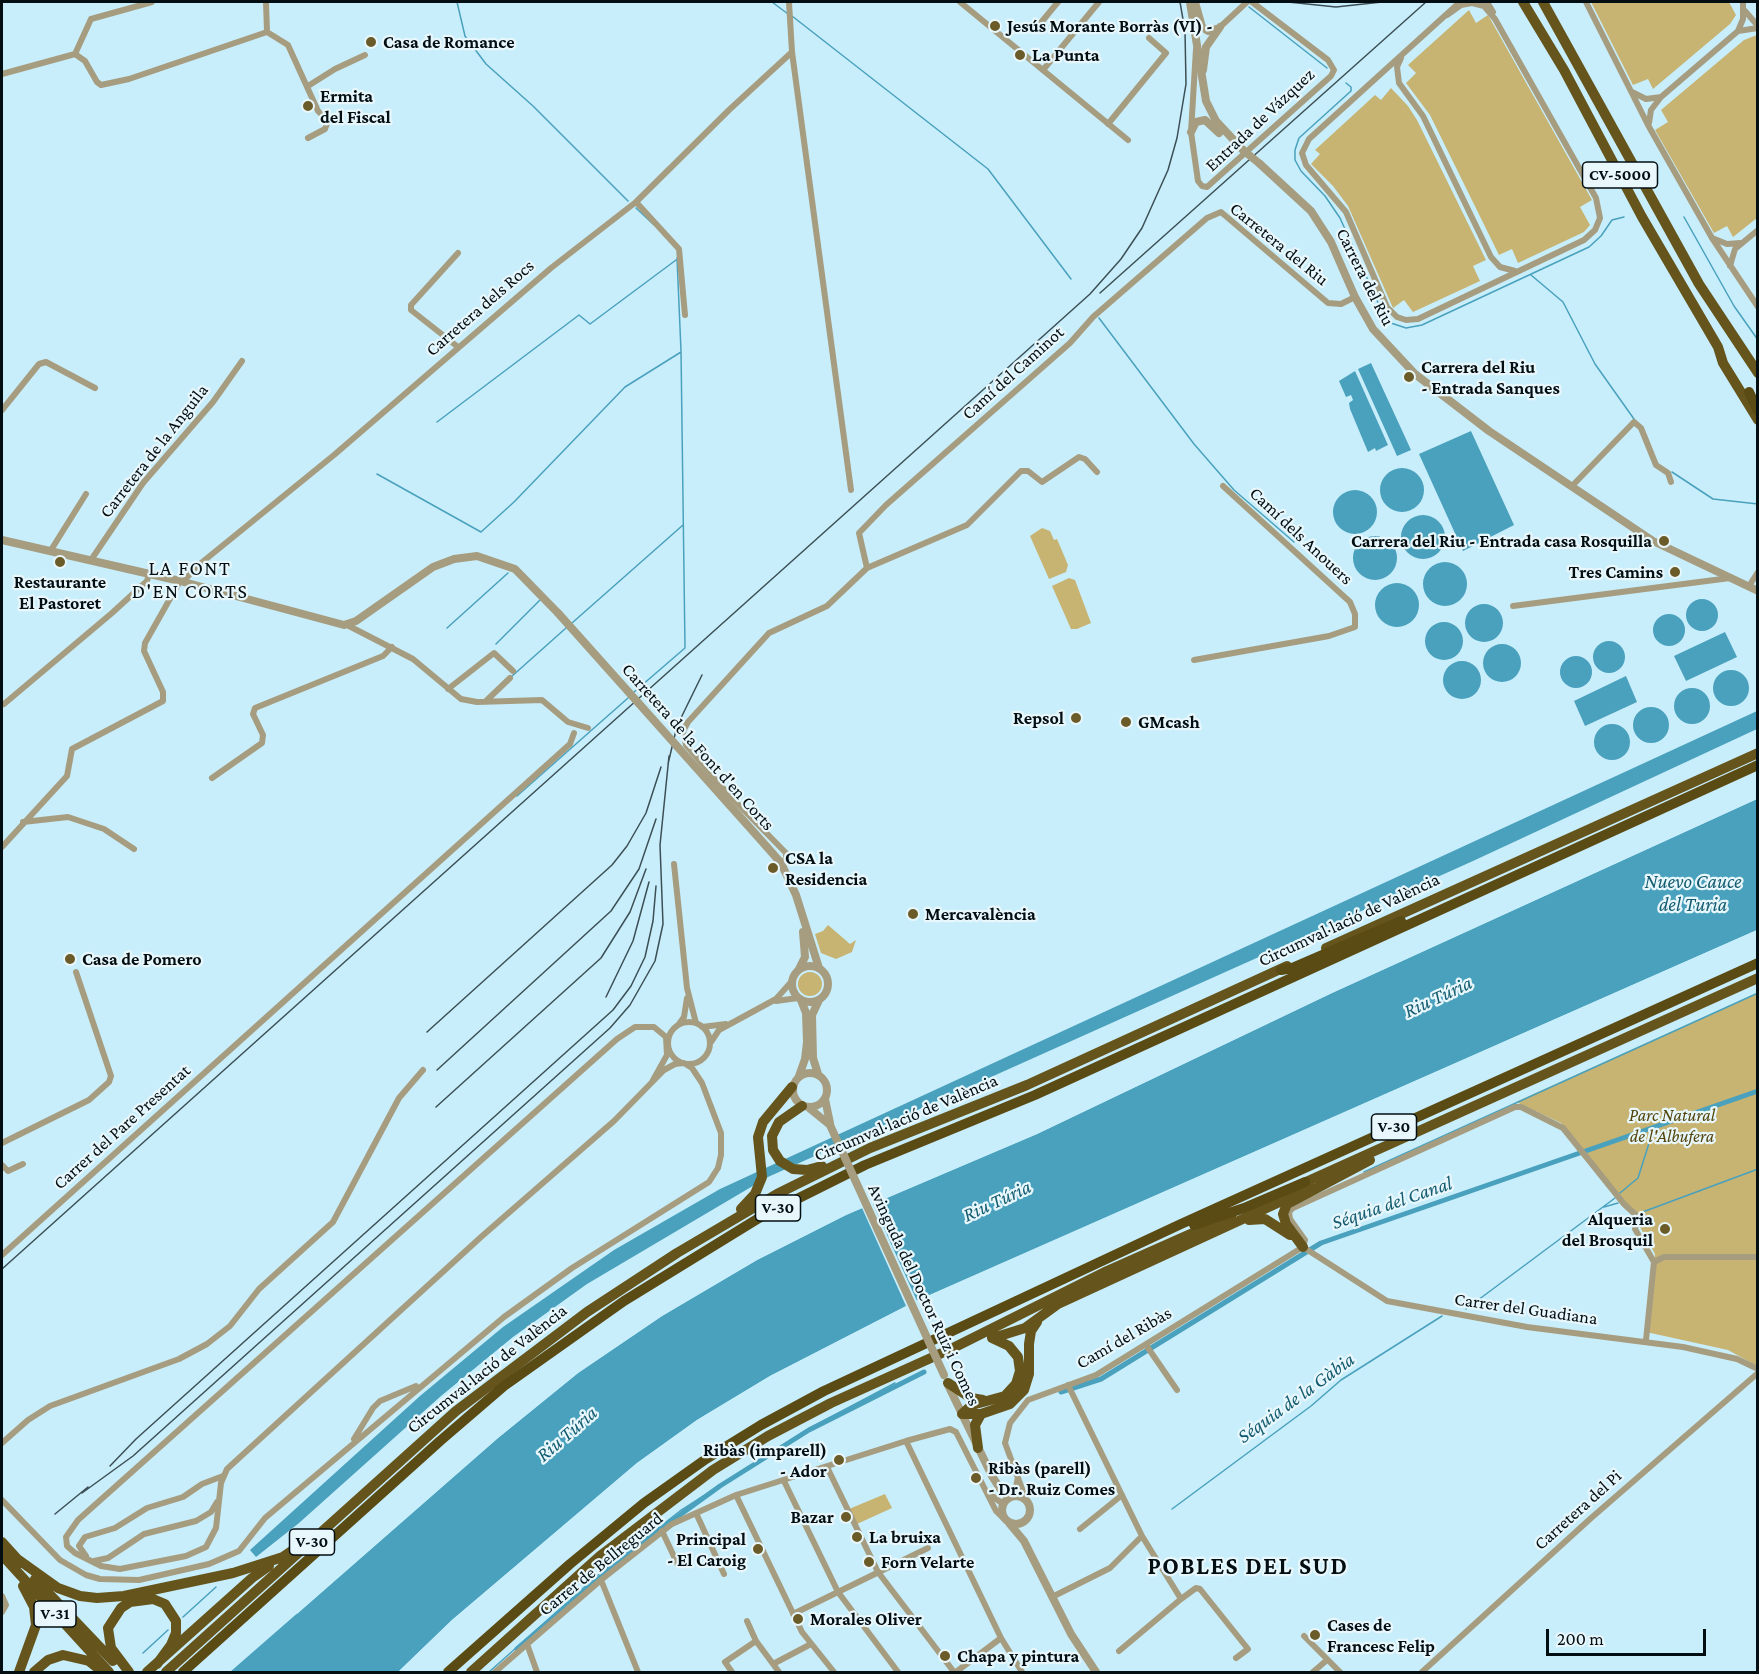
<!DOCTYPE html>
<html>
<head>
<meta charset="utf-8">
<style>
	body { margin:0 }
	#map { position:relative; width:1759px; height:1674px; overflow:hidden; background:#c9eefb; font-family:"Crimson Pro",serif }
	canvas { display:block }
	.frame { position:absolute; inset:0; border:3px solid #030e12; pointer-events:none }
	.scale { position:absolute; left:1546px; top:1629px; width:160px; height:27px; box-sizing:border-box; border:3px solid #030e12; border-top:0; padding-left:8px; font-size:18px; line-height:21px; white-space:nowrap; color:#030e12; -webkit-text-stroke:4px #e8f7fc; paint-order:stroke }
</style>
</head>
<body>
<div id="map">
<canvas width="1759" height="1674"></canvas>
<div class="frame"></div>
<div class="scale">200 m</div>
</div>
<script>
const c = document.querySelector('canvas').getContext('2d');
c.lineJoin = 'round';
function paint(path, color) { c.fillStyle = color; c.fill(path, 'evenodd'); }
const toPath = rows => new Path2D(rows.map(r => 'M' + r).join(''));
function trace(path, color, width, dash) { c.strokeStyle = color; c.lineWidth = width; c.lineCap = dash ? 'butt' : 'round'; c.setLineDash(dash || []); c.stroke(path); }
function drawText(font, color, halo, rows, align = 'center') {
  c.font = font + ' "Crimson Pro",serif'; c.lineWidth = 4.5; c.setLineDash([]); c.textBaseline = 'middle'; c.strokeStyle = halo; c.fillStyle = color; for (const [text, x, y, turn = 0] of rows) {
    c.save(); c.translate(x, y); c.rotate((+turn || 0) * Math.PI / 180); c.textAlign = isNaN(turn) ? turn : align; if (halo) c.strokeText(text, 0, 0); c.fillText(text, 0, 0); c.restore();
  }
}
paint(toPath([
	[1591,2,1729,2,1736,15,1730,24,1653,89,1648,79,1633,85],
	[1469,10,1476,23,1488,15,1592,200,1580,207,1590,225,1584,232,1518,263,1512,249,1499,255,1430,115,1406,83,1416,73,1408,65],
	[1757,35,1757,218,1733,237,1727,226,1714,233,1655,130,1668,122,1661,110,1744,40],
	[1391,88,1408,106,1417,120,1486,260,1473,266,1480,281,1413,312,1404,300,1393,308,1348,206,1333,186,1311,164,1320,154,1315,150,1375,95,1381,100],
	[1042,528,1050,531,1054,540,1057,539,1068,565,1066,572,1049,579,1030,536],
	[1069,578,1075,580,1091,623,1077,629,1071,629,1052,586],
	[828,925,850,944,856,940,852,952,836,959,821,953,815,934,823,931],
	'798 984a12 12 0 1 1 24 0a12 12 0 1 1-24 0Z',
	[1757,993,1757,1366,1728,1350,1646,1332,1655,1254,1634,1216,1561,1123,1516,1102],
	[885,1494,892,1508,857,1524,849,1509]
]), '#c7b372');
paint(toPath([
	[1371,363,1411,450,1397,456,1358,369],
	[1355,371,1388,445,1376,451,1375,448,1368,452,1350,409,1349,403,1353,400,1351,395,1346,397,1339,381],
	[1471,431,1514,525,1463,551,1419,454],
	'1380 490a22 22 0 1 1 44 0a22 22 0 1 1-44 0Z',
	'1333 512a22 22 0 1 1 44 0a22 22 0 1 1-44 0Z',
	'1401 537a22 22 0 1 1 44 0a22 22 0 1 1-44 0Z',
	'1353 558a22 22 0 1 1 44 0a22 22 0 1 1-44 0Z',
	'1423 584a22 22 0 1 1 44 0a22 22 0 1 1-44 0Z',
	'1375 605a22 22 0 1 1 44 0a22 22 0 1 1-44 0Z',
	'1686 615a16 16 0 1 1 32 0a16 16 0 1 1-32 0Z',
	'1465 623a19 19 0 1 1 38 0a19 19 0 1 1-38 0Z',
	'1653 630a16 16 0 1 1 32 0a16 16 0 1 1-32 0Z',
	'1425 641a19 19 0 1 1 38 0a19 19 0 1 1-38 0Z',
	[1725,632,1737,657,1686,681,1674,656],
	'1593 657a16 16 0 1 1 32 0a16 16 0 1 1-32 0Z',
	'1483 663a19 19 0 1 1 38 0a19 19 0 1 1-38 0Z',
	'1560 672a16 16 0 1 1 32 0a16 16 0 1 1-32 0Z',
	'1443 680a19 19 0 1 1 38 0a19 19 0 1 1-38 0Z',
	'1713 688a18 18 0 1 1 36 0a18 18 0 1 1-36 0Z',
	[1626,676,1637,702,1585,726,1574,701],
	'1674 706a18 18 0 1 1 36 0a18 18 0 1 1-36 0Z',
	'1633 725a18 18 0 1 1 36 0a18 18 0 1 1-36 0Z',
	[1757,711,1757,729,1473,861,768,1177,587,1284,513,1337,441,1396,299,1523,256,1557,250,1550,420,1396,503,1327,614,1250,720,1189],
	'1594 742a18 18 0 1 1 36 0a18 18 0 1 1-36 0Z',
	[1757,799,1757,930,918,1300,770,1376,697,1420,637,1463,452,1620,398,1672,230,1672,498,1438,578,1373,662,1316,757,1260,846,1215,1037,1134,1332,993]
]), '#49a1bd');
paint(toPath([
	[1758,796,1757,799,1332,993,1037,1134,873,1204,917,1301,1757,930,1758,933,919,1303,772,1379,698,1423,639,1465,531,1556,402,1672,398,1672,452,1620,637,1463,697,1420,770,1376,906,1306,862,1208,846,1215,757,1260,662,1316,578,1373,498,1438,297,1614,297,1610,496,1436,577,1371,660,1314,755,1257,845,1212,1036,1131,1331,991]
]), '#c9eefb');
trace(toPath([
	[457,2,465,36,486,64,533,106,628,201],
	[772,2,788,14],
	[1249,7,1327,68],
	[792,16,988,169,1071,279],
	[1346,83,1351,87,1351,91,1299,138,1295,150,1295,160,1301,171,1325,196,1340,218,1384,316],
	[636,208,653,224],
	[1684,217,1734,306,1758,340],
	[1531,275,1563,302,1595,364,1634,419],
	[1099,318,1194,444,1234,490,1294,542],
	[1391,323,1406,328,1422,325,1589,247,1601,236,1612,220,1624,217],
	[437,422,579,315,590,324,676,260],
	[1672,472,1713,499,1758,504],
	[377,474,481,532,514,502,625,387,681,352],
	[572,623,683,525],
	[447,628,508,573],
	[496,644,540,600],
	[511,677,566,628],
	[634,692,685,648,681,351,677,258],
	[517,796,628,698],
	[1364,1172,1758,993],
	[1620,1193,1638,1178,1650,1140,1658,1127],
	[1604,1207,1618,1203],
	[1640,1213,1758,1169],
	[1466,1309,1615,1198],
	[1172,1509,1311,1406,1341,1380,1442,1316],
	[183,1617,216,1587],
	[143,1653,168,1630],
	[489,1672,598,1575,680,1511,808,1429,895,1383]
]), '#49a1bd', 1.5);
trace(toPath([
	[1061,1392,1101,1379,1321,1243,1758,1091],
	[517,1649,637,1546,720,1486,809,1430,924,1372]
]), '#49a1bd', 5);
trace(toPath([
	[789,2,792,52,851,490],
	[960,2,1128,140],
	[1487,2,1493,12],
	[1586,2,1648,125,1712,238,1758,307],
	[1745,11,1758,26],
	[1447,15,1461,5,1472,3,1484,6,1495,19,1596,198,1600,218,1595,230,1584,240,1418,319,1406,320,1397,317,1387,307,1346,212,1306,165,1302,153,1309,139,1460,2],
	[1039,25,1058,2],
	[1220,27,1247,2],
	[1738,31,1758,28],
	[267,32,288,45,318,111,328,121,325,129,308,138],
	[1196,49,1191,132,1198,181,1202,186,1207,187,1331,76,1334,70,1328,60,1252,2],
	[75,54,85,61,97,82,101,85,129,79,267,32,266,2],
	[75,54,91,19,152,2],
	[1401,58,1397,67,1399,83,1423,116,1491,257,1500,267,1515,271],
	[1043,70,1099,2],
	[2,74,75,54],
	[308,86,335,69,365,55],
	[1632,92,1646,99,1661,97],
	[1649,123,1651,110,1661,97,1738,31,1743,19,1743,2],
	[1108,124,1166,53,1149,38],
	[636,202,679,249,685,315],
	[1712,238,1727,244,1740,243],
	[458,253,411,305,411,310,458,347],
	[1730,266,1735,249,1758,230],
	[2,410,39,364,46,362,95,388],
	[1572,486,1634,422,1641,428,1656,465,1668,473,1671,482],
	[51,550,86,494],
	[91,560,143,483,213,402,242,361],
	[867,568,859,533,886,505,1070,343,1093,317,1207,218,1221,212,1328,303,1341,304,1355,297],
	[183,582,195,568,334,455,551,268,636,202,729,110,792,52],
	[1749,586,1758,572],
	[1513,606,1730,578],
	[347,625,413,659,461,699,477,702,542,700,568,722,588,728],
	[1194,660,1329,636,1355,627,1355,614,1350,602,1223,486],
	[448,689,494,653,513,671],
	[486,701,510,678],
	[4,704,112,613,147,581,149,574],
	[212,778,262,743,263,735,253,714,255,708,383,656,392,647],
	[23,822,68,817,104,829,134,849],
	[2,847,67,776,72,749,163,701,163,692,144,651,145,643,180,581],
	[781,863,786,859,786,853,728,794,686,745,683,731,688,722,769,633,827,606,867,568,967,525,1021,471,1028,471,1042,482,1079,457,1085,459,1097,472],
	[674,864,687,988,696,1023],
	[776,1001,798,998],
	'668 1043a21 21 0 1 1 42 0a21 21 0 1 1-42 0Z',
	[679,1024,684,1017,687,998],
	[702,1027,726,1024],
	[711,1042,719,1030,776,999,792,981],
	[2,1143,89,1100,109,1082,111,1076,76,972],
	[2,1165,8,1171,23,1164],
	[1303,1247,1305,1240,1290,1219,1289,1212,1293,1208,1515,1107,1521,1107,1563,1128,1624,1204,1638,1217,1635,1229,1654,1262,1646,1340],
	[1303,1247,1387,1301,1527,1327,1683,1347,1737,1359,1758,1369],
	[2,1255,570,744,574,733],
	[1654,1262,1664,1257,1758,1257],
	[1146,1345,1177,1390],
	[1068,1385,1142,1536,1181,1599,1119,1651],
	[354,1439,373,1408,380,1401,416,1386],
	[906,1441,1001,1638,1022,1672],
	[2,1443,28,1420,50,1406,179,1359,207,1344,230,1326,259,1289,333,1222,399,1098,423,1070],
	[827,1467,878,1572,954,1672],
	[784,1481,838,1592,898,1672],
	[736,1495,802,1632,834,1672],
	[991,1495,1003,1504],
	[1014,1496,1018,1477],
	[2,1500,60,1560,86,1575,100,1579,139,1580,209,1564,239,1551,265,1518,504,1317,572,1268,709,1182,718,1168,721,1155,721,1133,702,1083,692,1068,684,1063,675,1064,664,1070,614,1121,481,1237,227,1469,221,1483,216,1528,206,1547,186,1556,120,1569,101,1566,75,1553,67,1546,66,1537,78,1520,617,1039,635,1027,654,1027,666,1037,667,1055,652,1082],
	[1027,1502,1005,1443,1010,1423,1028,1400,1096,1375,1303,1247],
	[696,1513,724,1574],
	[1080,1529,1122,1495],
	[662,1531,678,1565],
	[86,1556,79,1546,85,1537,115,1528,147,1508,183,1497,202,1484,223,1476],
	[94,1561,108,1558,144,1534,196,1521,211,1512,217,1502],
	[601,1580,638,1672],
	[2,1596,6,1605,2,1612],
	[1052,1597,1110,1568,1142,1536],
	[1181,1599,1196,1588,1200,1589,1248,1649,1236,1658],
	[793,1614,928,1548],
	[747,1621,756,1641,779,1672],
	[1304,1636,1340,1672],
	[527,1644,537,1672],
	[773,1664,811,1644],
	[495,1672,601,1580,672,1524,736,1495,906,1441,950,1429,956,1432,996,1511,1003,1518],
	[732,1672,725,1662,756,1641],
	[956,1672,1001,1638],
	[1313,1672,1327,1660],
	[1422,1672,1590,1519,1758,1373]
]), '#a69d80', 6);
trace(toPath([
	[1190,2,1206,101,1216,121,1243,150],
	[1195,2,1202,27,1208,31,1217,29],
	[1203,70,1206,47,1220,27],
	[1191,132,1196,122,1205,120,1219,133],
	[1260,164,1311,211,1331,242,1355,297,1373,329,1415,374,1489,431,1653,541,1758,591],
	[2,540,180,581,344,625,356,621,433,567,454,559,477,556,515,569,558,613],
	[767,847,781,863,796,895,819,968],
	'792 984a18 18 0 1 1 36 0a18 18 0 1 1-36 0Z',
	[799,969,805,957,803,932],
	'793 1090a17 17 0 1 1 34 0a17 17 0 1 1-34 0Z',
	[818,1074,813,1058,812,1015,819,1000],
	[799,1076,805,1059,807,1042,806,1013,801,1000],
	[825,1099,830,1123],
	[809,1108,830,1125],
	[948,1385,992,1476,1001,1490,1010,1497],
	'1002 1510a14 14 0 1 1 28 0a14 14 0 1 1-28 0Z',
	[1009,1523,1024,1541,1071,1634,1096,1672]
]), '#a69d80', 8);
trace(toPath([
	[1523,2,1564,70,1642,217,1718,347,1723,363,1758,420],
	[1543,2,1699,284,1758,373],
	[1326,948,1758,753],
	[802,1106,779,1122,772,1136,773,1150,780,1161,793,1169,807,1170,822,1166],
	[1297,1186,1758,978],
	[741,1209,755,1194,762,1177,758,1137,763,1122,792,1087],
	[1249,1220,1265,1219,1290,1235],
	[1303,1247,1286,1224,1283,1214,1287,1204,1370,1160],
	[993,1338,1025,1328,1058,1304,1310,1188],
	[948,1383,971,1398,983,1400],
	[962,1414,972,1405,1005,1396,1016,1384,1020,1371,1018,1357,1009,1346,992,1338],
	[962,1414,981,1414,1010,1404,1024,1390,1029,1374,1029,1344,1031,1331,1037,1322],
	[978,1448,975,1425,981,1414],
	[2,1542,21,1563],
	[2,1555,109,1672],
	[16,1558,58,1588,80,1596,97,1598,124,1596,233,1573,283,1557,302,1544],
	[35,1579,113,1661],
	[19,1672,36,1625,34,1607,23,1586],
	[34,1672,48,1660,63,1655,89,1661,99,1669],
	[129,1672,111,1648,108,1628,121,1608,130,1602,153,1599,165,1604,176,1621,176,1633,171,1645,157,1664],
	[147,1672,252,1578,269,1566],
	[166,1672,456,1411,587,1312,677,1253,777,1194,870,1148,1027,1085,1287,966],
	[471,1672,600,1556,713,1470,768,1436,831,1403,953,1348,1107,1271,1231,1216]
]), '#65551c', 10);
trace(toPath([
	[1749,392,1758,411],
	[1281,970,1292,968,1401,921],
	[1194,1225,1244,1208,1305,1182],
	[183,1672,440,1441,504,1386,624,1301,759,1218,865,1165,1035,1095,1758,765],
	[448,1672,570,1564,644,1503,706,1459,761,1425,824,1391,1181,1224,1758,963]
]), '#5a4a13', 10);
trace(toPath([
	[1288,2,1336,7,1382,2],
	[1100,293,1426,2],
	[668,764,677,726,702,675],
	[606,997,633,941,649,882],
	[427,1032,612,865,627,846,646,813,661,767],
	[437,1070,611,911,639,869,656,819],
	[436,1107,601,958,630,912,646,869],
	[2,1269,1090,294,1121,259,1142,228,1168,170,1177,138,1186,84,1185,31,1180,2],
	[110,1466,136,1439,613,1010,631,986,645,957,653,921,656,886],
	[82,1493,133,1456,610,1028,630,1005,655,961,663,924,660,845,669,756],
	[55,1514,88,1487]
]), '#3c4f55', 1.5);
trace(toPath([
	[1243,150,1260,164],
	[558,613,767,847],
	[830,1125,944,1375]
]), '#a69d80', 8);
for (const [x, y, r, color] of [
	[995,26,6,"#6a5b28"],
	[371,42,6,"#6a5b28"],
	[1020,55,6,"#6a5b28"],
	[308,106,6,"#6a5b28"],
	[1409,377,6,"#6a5b28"],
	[1664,541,6,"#6a5b28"],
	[60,562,6,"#6a5b28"],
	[1675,572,6,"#6a5b28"],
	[1076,718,6,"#6a5b28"],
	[1126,722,6,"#6a5b28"],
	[773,868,6,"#6a5b28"],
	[913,914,6,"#6a5b28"],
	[70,959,6,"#6a5b28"],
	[1665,1229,6,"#6a5b28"],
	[839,1460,6,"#6a5b28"],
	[976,1478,6,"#6a5b28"],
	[846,1517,6,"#6a5b28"],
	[857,1537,6,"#6a5b28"],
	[758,1549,6,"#6a5b28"],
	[869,1562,6,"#6a5b28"],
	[798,1619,6,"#6a5b28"],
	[1315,1635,6,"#6a5b28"],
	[945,1656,6,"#6a5b28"]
]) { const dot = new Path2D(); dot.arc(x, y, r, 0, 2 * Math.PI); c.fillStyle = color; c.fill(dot); trace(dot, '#e8f7fc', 2); }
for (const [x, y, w] of [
	[1620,175,75],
	[1394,1127,45],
	[778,1208,45],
	[312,1542,45],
	[55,1614,42]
]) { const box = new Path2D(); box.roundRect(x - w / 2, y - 13, w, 26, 4.5); c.fillStyle = '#e8f7fc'; c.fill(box); trace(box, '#030e12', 1.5); }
drawText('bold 16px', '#030e12', null, [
	["CV-5000",1620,175],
	["V-30",1394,1127],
	["V-30",778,1208],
	["V-30",312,1542],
	["V-31",55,1614]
]);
drawText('bold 18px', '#030e12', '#e8f7fc', [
	["Jesús Morante Borràs (VI) -",1007,26],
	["Casa de Romance",383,42],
	["La Punta",1032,55],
	["Ermita",320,96],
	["del Fiscal",320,117],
	["Carrera del Riu",1421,367],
	["- Entrada Sanques",1421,388],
	["Carrera del Riu - Entrada casa Rosquilla",1652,541,"right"],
	["Tres Camins",1663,572,"right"],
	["Restaurante",60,582,"center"],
	["El Pastoret",60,603,"center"],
	["Repsol",1064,718,"right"],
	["GMcash",1138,722],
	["CSA la",785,858],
	["Residencia",785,879],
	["Mercavalència",925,914],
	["Casa de Pomero",82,959],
	["Alqueria",1653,1219,"right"],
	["del Brosquil",1653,1240,"right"],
	["Ribàs (imparell)",827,1450,"right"],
	["- Ador",827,1471,"right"],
	["Ribàs (parell)",988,1468],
	["- Dr. Ruiz Comes",988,1489],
	["Bazar",834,1517,"right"],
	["La bruixa",869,1537],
	["Principal",746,1539,"right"],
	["- El Caroig",746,1560,"right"],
	["Forn Velarte",881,1562],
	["Morales Oliver",810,1619],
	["Cases de",1327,1625],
	["Francesc Felip",1327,1646],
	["Chapa y pintura",957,1656]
], 'left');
drawText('18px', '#030e12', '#e8f7fc', [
	["Entrada de Vázquez",1260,120,-43],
	["Carretera del Riu",1279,244,39],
	["Carrera del Riu",1365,277,63],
	["Carretera dels Rocs",480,308,-41],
	["Camí del Caminot",1013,373,-42],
	["Carretera de la Anguila",154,451,-52],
	["Camí dels Anouers",1301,536,43],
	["Carretera de la Font d'en Corts",698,747,48],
	["Circumval·lació de València",1349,920,-25],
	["Circumval·lació de València",906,1118,-23],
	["Carrer del Pare Presentat",122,1127,-42],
	["Avinguda del Doctor Ruiz i Comes",924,1295,65],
	["Carrer del Guadiana",1526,1309,8],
	["Camí del Ribàs",1124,1338,-30],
	["Circumval·lació de València",487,1369,-38],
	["Carretera del Pi",1578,1510,-42],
	["Carrer de Bellreguard",601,1564,-39]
]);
drawText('italic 18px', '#53440b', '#e8f7fc', [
	["Parc Natural",1672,1115],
	["de l'Albufera",1672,1136]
]);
c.letterSpacing = '1.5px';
drawText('20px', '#030e12', '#e8f7fc', [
	["LA FONT",190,569],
	["D'EN CORTS",190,592]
]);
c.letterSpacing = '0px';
drawText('italic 20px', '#145c70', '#e8f7fc', [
	["Nuevo Cauce",1693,882],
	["del Turia",1693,905],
	["Riu Túria",1438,997,-25],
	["Riu Túria",997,1201,-25],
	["Séquia del Canal",1392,1203,-19],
	["Séquia de la Gàbia",1296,1398,-36],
	["Riu Túria",567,1434,-41]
]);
c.letterSpacing = '1.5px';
drawText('bold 24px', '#030e12', '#e8f7fc', [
	["POBLES DEL SUD",1248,1567]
]);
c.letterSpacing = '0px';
</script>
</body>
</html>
